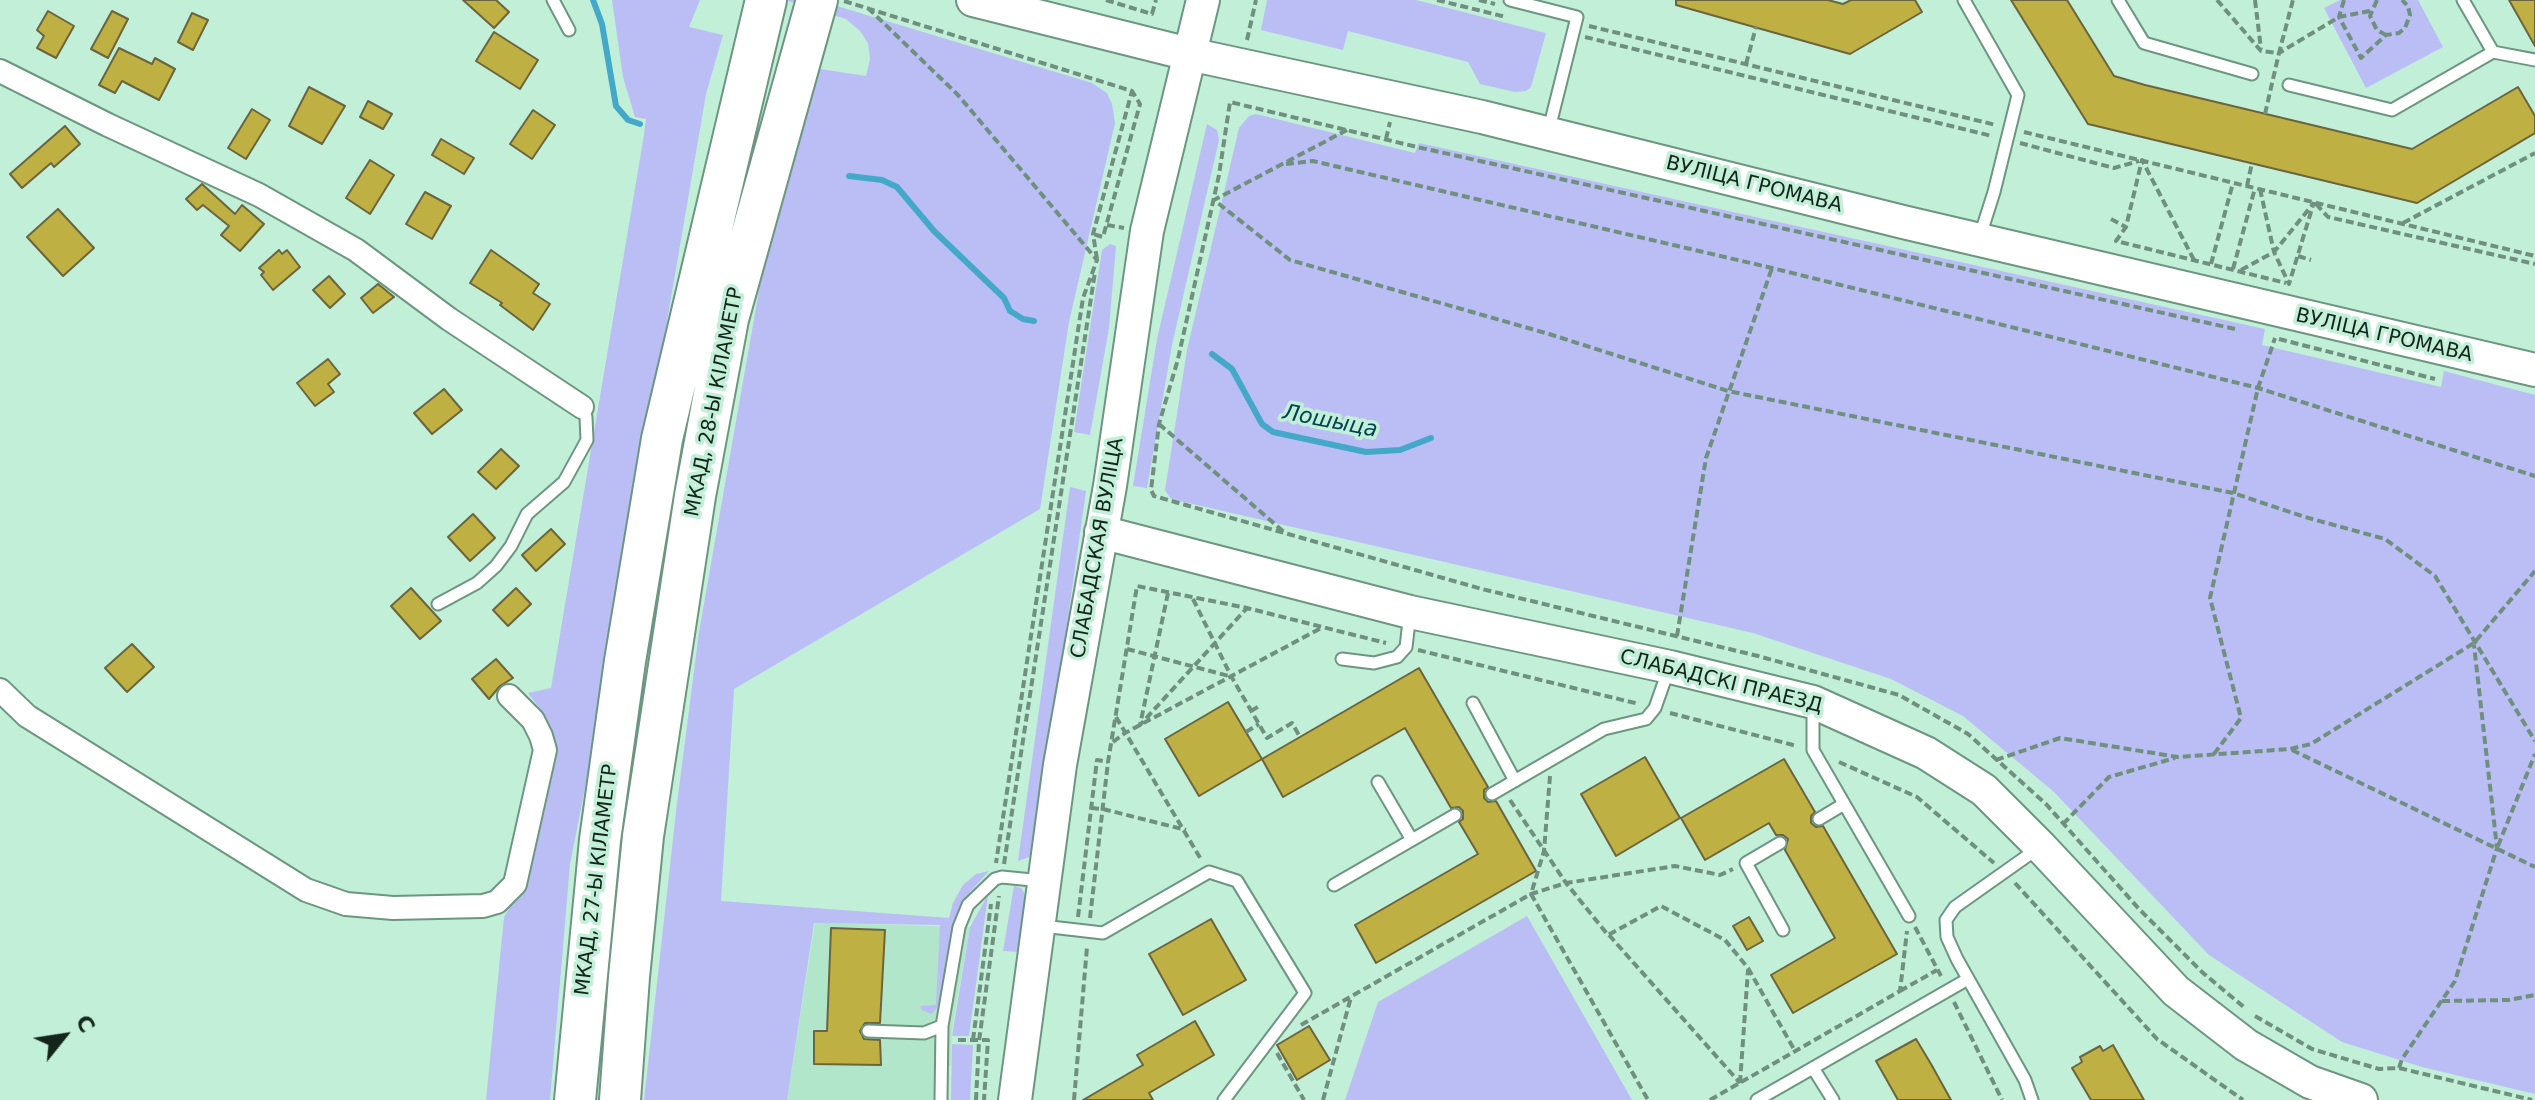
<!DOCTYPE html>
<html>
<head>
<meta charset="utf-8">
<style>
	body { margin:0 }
	#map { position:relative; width:2535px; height:1100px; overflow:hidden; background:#c2efd7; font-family:"DejaVu Sans",sans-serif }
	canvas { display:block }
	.north { position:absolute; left:24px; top:996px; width:80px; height:80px; -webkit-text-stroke:6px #c2efd7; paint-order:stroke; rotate:60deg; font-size:22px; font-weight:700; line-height:32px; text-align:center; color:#14251c }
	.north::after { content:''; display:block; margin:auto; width:28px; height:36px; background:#14251c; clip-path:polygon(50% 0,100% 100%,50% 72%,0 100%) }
</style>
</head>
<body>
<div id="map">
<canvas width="2535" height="1100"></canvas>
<div class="north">С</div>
</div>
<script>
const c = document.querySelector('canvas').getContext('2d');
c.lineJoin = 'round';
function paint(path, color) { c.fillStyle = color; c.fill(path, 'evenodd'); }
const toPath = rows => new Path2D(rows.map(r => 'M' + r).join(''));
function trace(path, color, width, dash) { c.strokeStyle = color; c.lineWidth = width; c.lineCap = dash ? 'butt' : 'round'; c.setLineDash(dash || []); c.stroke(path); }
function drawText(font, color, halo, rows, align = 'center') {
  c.font = font + ' "DejaVu Sans",sans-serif'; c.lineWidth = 7; c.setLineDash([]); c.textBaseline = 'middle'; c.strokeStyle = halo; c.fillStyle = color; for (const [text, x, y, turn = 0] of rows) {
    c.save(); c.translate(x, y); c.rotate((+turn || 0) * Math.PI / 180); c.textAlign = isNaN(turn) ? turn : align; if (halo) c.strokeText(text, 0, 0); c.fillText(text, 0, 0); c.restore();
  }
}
paint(toPath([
	[815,923,970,927,952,1028,951,1066,936,1067,935,1100,787,1100]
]), '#b2e6ca');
paint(toPath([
	[612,0,700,0,689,27,723,35,706,94,599,717,570,864,550,1100,486,1100,504,917,524,884,555,744,541,710,528,693,551,688,644,135,646,119,635,117,623,77],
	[785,0,817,0,1092,83,1107,93,1112,104,1115,123,1069,322,1040,509,734,689,721,901,949,918,953,903,963,885,976,874,989,871,970,892,962,910,937,1008,931,1014,922,1010,920,1006,936,1005,940,925,814,923,787,1100,644,1100,676,812,699,632,760,285,820,69,866,76,870,59,868,43,860,31,846,19],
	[1267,0,1416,0,1546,33,1531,87,1526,91,1515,92,1480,84,1468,62,1348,31,1343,50,1261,30],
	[2340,0,2418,0,2443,47,2366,88,2324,8],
	[1256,114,1415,153,1419,143,2265,329,2262,345,2441,387,2444,371,2535,395,2535,1094,2422,1067,2342,1042,2209,955,2054,792,1963,716,1891,679,1753,633,1171,499,1165,490,1187,350,1239,128,1249,116],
	[1207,124,1217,130,1219,140,1172,345,1147,488,1133,486,1157,339],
	[1110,244,1116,246,1109,328,1090,435,1074,432,1102,250],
	[1070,487,1086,491,1035,849,1029,857,1018,861],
	[1014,886,1021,888,1027,897,1021,952,1003,951],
	[988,895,969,1036,952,1036,970,927],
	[1527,916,1632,1100,1345,1100,1378,1002],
	[952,1044,973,1045,970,1100,951,1100]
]), '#babef5');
trace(toPath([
	[593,0,602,24,616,106,628,120,640,124],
	[849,176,882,180,897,187,934,231,1004,298,1010,311,1023,319,1034,321],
	[1212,354,1232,369,1262,424,1273,432,1366,452,1400,450,1431,438]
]), '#44a9c8', 6);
const building = toPath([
	[463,0,496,0,509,12,494,28,463,0],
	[1676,0,1828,0,1843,4,1851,0,1915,0,1922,12,1850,54,1676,5,1676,0],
	[2011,0,2067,0,2114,76,2145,85,2412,149,2518,87,2535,116,2535,133,2417,203,2088,124,2011,0],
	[2509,0,2535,0,2535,46,2509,0],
	[48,11,74,26,56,58,37,48,44,36,37,30,48,11],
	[112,11,128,19,108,58,91,49,112,11],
	[192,13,208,20,193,50,178,42,192,13],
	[494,32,538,60,520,89,476,61,494,32],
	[119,48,152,64,155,58,175,69,159,100,122,81,115,93,99,85,119,48],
	[309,87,345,106,322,144,289,126,309,87],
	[368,101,392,114,383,129,360,117,368,101],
	[252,109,270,120,246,159,228,148,252,109],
	[533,110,555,125,532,159,510,144,533,110],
	[65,126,80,144,54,167,51,163,22,188,10,174,65,126],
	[441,139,474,158,464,174,432,155,441,139],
	[370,160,394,175,370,214,346,198,370,160],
	[202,184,235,214,242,205,264,224,240,251,221,235,229,226,203,205,197,210,186,199,202,184],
	[425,192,451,206,432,239,406,224,425,192],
	[58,209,94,248,63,276,27,237,58,209],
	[279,250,282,254,287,250,300,267,273,290,261,275,264,272,259,268,279,250],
	[491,250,539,284,533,293,550,304,533,330,500,305,502,303,470,283,491,250],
	[329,276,345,294,330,308,313,290,329,276],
	[378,284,394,297,373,313,361,298,378,284],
	[328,359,340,374,328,384,334,392,315,406,297,383,328,359],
	[444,389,462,410,432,434,414,413,444,389],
	[501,449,519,466,496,489,478,472,501,449],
	[473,514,495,538,470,561,448,537,473,514],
	[551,529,565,544,536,571,522,555,551,529],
	[411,588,441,621,420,639,391,606,411,588],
	[516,588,531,604,508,626,493,610,516,588],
	[132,644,154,667,127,692,105,668,132,644],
	[496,659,513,678,500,686,489,699,472,679,496,659],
	[1419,668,1488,787,1484,790,1484,798,1488,802,1496,801,1536,871,1376,963,1355,925,1478,854,1459,822,1463,819,1463,811,1459,807,1451,808,1405,728,1283,797,1262,759,1419,668],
	[1228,702,1262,759,1199,796,1165,739,1228,702],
	[1645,757,1680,818,1616,856,1581,794,1645,757],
	[1784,759,1815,812,1811,816,1811,823,1816,827,1823,826,1897,954,1793,1013,1771,975,1835,938,1785,850,1788,839,1783,835,1776,835,1769,823,1705,860,1681,818,1784,759],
	[1749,917,1763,941,1747,950,1733,926,1749,917],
	[1211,919,1246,980,1183,1015,1149,954,1211,919],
	[831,928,885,930,880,1023,865,1023,860,1031,864,1039,880,1040,881,1065,814,1064,814,1031,827,1031,831,928],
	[1195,1021,1214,1055,1149,1093,1153,1100,1083,1100,1143,1065,1137,1055,1195,1021],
	[1309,1026,1330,1060,1297,1080,1277,1045,1309,1026],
	[1916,1039,1931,1064,1951,1100,1898,1100,1876,1061,1916,1039],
	[2113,1045,2144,1100,2091,1100,2072,1068,2082,1062,2080,1057,2100,1046,2103,1051,2113,1045]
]);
paint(building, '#bfb044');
trace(building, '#6a653e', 2);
const lane = toPath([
	[553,0,569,30],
	[1510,0,1577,17,1548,133],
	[1964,0,2018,95,1994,192,1980,236],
	[2118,0,2144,43,2252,74],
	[2463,0,2493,52],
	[2289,85,2392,110,2493,52,2535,60],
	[438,604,477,583,496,566,511,546,527,514,564,482,587,440,586,417,582,407],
	[1342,659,1374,663,1397,657,1406,647,1410,613],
	[1473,703,1515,781],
	[1813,706,1813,750,1909,916],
	[1378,782,1412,840],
	[1492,794,1604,729,1646,719,1655,708,1668,671],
	[1819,819,1844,804],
	[1780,843,1746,863,1783,930],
	[1334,885,1455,815],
	[1042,926,1103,933,1209,872,1237,881,1305,993,1224,1100],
	[868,1031,924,1033,942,1026,959,927,968,905,995,879,1002,877,1042,881],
	[1813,1068,1833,1100],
	[941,1100,942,1026],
	[1757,1100,1968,979],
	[2032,1100,2025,1080,1957,959,1947,937,1946,920,1955,907,2037,849]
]);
const street = toPath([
	[0,71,108,125,259,195,356,250,449,319,582,407],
	[0,690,27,716,306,890,346,904,393,908,483,906,497,902,515,884,545,750,541,736,533,720,509,696]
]);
const secondary = toPath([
	[973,0,1189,54,1482,117,1903,222,2535,370],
	[1101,532,1410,612,1670,667,1813,702,1926,753,1984,790,2040,846,2176,991,2246,1045,2310,1082,2361,1100],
	[1015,1100,1060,765,1110,486,1147,231,1203,0]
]);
const highway = toPath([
	[575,1100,600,840,625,661,662,439,766,0],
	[620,1100,629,977,643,836,695,496,728,319,817,0]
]);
trace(lane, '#6c9680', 15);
trace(street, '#6c9680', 26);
trace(secondary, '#6c9680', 36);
trace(highway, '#6c9680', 44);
trace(toPath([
	[1106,0,1152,14,1156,0],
	[1437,0,1506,17],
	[1479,0,1495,4],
	[2217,0,2261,51,2279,53,2293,0],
	[2255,0,2261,49],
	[2344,0,2339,17,2361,58,2386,35,2399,33,2405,28,2410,15,2408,6,2402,0],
	[2377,0,2370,16,2377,30,2386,35],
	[844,1,1132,91,1140,104,1103,237,1093,234],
	[868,8,958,95,1097,260,1083,298,996,863],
	[1589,26,1996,125],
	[1585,37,1992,136],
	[1247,40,1256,0],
	[1746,64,1756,27],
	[2265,114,2279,53,2339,17,2370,11],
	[1347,130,1214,200,1290,260,1549,334,1728,391,2233,493,2305,517,2385,539,2435,576,2535,741],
	[2024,132,2535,256],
	[1386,139,1390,122],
	[2020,143,2114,168,2139,161],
	[1286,164,1313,161,1772,268,2258,388,2535,476],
	[2247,186,2252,163],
	[2260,189,2274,252,2289,284,2314,202],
	[2316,204,2328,217,2535,264],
	[2111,219,2126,227],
	[2403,223,2535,153],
	[1107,225,1124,228],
	[2298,256,2311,260],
	[1097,259,1093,234,1132,91],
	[2194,260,2142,160,2126,227,2116,241,2286,283],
	[2211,264,2233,183],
	[2233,269,2255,188],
	[2241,270,2274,252,2313,204],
	[2235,329,1417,147,1230,102,1219,175,1178,359,1159,424,1151,490,1154,496,1482,589,1758,656,1899,695,1968,734,2046,804,2139,909,2202,972,2245,1008],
	[2279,339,2435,379],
	[1159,424,1284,532],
	[1168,593,1140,725,1247,608],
	[1193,599,1231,676,1267,738,1292,723,1300,737],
	[1677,636,1706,458,1772,268],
	[1127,649,1229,676],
	[1418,650,1639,704],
	[1251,711,1261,705],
	[1670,713,1797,746],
	[1116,717,1202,861],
	[1246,732,1259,724],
	[1113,742,1125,733,1323,627],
	[2292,750,2535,867],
	[2214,754,2241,718,2210,598,2258,388,2275,338],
	[1996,760,2060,738,2178,757,2290,749,2311,744,2474,643,2535,571],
	[1839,762,1917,797,1994,863],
	[1550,776,1544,851,1531,894,1648,1100],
	[1510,800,1566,883,1608,935,1661,906,1725,940,1748,968,1795,1051],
	[1091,808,1103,809,1186,830],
	[2063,824,2109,777,2175,758],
	[2498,846,2535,754],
	[1004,864,1095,272],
	[2015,883,2157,1039,2243,1100],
	[1078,917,1097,760,1108,762],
	[1090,918,1108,762,1137,586,1247,608,1386,643],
	[1915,927,1941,976],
	[1609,935,1740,1083],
	[1900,991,1937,970],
	[2442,1001,2509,1000,2535,995],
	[1954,1002,2002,1100],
	[2255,1016,2312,1049,2379,1069,2399,1068,2532,1100],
	[1301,1025,1531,894,1566,883,1675,866,1720,875,1733,869],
	[958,1040,988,1040,984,1100],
	[973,1040,991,904],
	[1277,1053,1304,1100],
	[2399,1068,2402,1059,2455,981,2497,848,2474,645],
	[1740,1083,1748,970],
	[976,1100,979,1041,999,896],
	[1074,1100,1087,947],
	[1323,1100,1351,997],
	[1710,1100,1900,991,1907,931]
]), '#70907f', 4, [8, 4]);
trace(lane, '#fff', 11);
trace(street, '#fff', 22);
trace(secondary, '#fff', 32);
trace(highway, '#fff', 40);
drawText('20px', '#14251c', '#c2efd7', [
	["ВУЛІЦА ГРОМАВА",1754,185,14],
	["ВУЛІЦА ГРОМАВА",2384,336,13],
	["МКАД, 28-Ы КІЛАМЕТР",715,402,-79],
	["СЛАБАДСКАЯ ВУЛІЦА",1098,548,-80],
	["СЛАБАДСКІ ПРАЕЗД",1721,682,14],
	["МКАД, 27-Ы КІЛАМЕТР",597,880,-83]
]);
drawText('italic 22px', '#034252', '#c2efd7', [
	["Лошыца",1330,422,11]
]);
</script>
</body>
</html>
